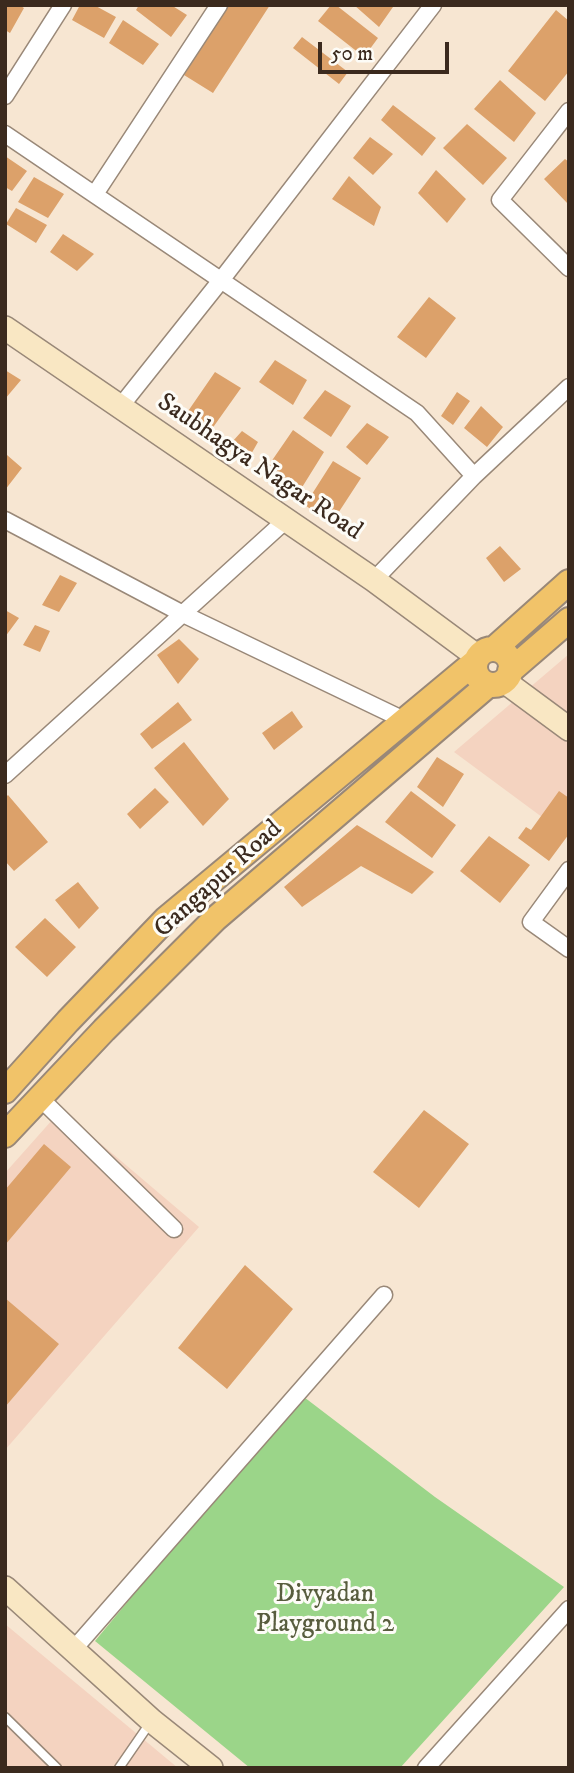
<!DOCTYPE html>
<html>
<head>
<meta charset="utf-8">
<style>
	body { margin:0 }
	#map { position:relative; width:574px; height:1773px; overflow:hidden; background:#f7e6d2; font-family:"IM FELL DW Pica",serif }
	canvas { display:block }
	.frame { position:absolute; inset:0; border:7px solid #3b2a1e; pointer-events:none }
	.scale { position:absolute; left:318px; top:42px; width:131px; height:32px; box-sizing:border-box; border:4px solid #3b2a1e; border-top:0; padding-left:9px; font-size:21px; line-height:24px; white-space:nowrap; color:#3b2a1e; -webkit-text-stroke:5px #fdfcf7; paint-order:stroke }
</style>
</head>
<body>
<div id="map">
<canvas width="574" height="1773"></canvas>
<div class="frame"></div>
<div class="scale">50 m</div>
</div>
<script>
const c = document.querySelector('canvas').getContext('2d');
c.lineJoin = 'round';
function paint(path, color) { c.fillStyle = color; c.fill(path, 'evenodd'); }
const toPath = rows => new Path2D(rows.map(r => 'M' + r).join(''));
function trace(path, color, width, dash) { c.strokeStyle = color; c.lineWidth = width; c.lineCap = dash ? 'butt' : 'round'; c.setLineDash(dash || []); c.stroke(path); }
function drawText(font, color, halo, rows, align = 'center') {
  c.font = font + ' "IM FELL DW Pica",serif'; c.lineWidth = 6; c.setLineDash([]); c.textBaseline = 'middle'; c.strokeStyle = halo; c.fillStyle = color; for (const [text, x, y, turn = 0] of rows) {
    c.save(); c.translate(x, y); c.rotate((+turn || 0) * Math.PI / 180); c.textAlign = isNaN(turn) ? turn : align; if (halo) c.strokeText(text, 0, 0); c.fillText(text, 0, 0); c.restore();
  }
}
paint(toPath([
	[569,654,569,837,454,752],
	[61,1110,199,1227,5,1450,5,1173],
	[5,1624,178,1768,5,1768]
]), '#f4d3c0');
paint(toPath([
	[300,1394,435,1497,564,1587,400,1768,250,1768,95,1641]
]), '#9bd589');
paint(toPath([
	[5,5,19,5,24,8,10,33,5,30],
	[80,5,94,5,116,17,104,38,72,20],
	[139,5,171,5,187,15,171,37,136,10],
	[229,5,270,5,213,93,184,75],
	[331,5,336,5,378,38,364,57,318,21],
	[354,5,391,5,393,7,379,27],
	[556,10,569,21,569,71,545,101,508,71],
	[123,20,159,44,143,65,109,43],
	[302,37,348,72,339,84,293,48],
	[500,80,536,113,514,142,474,109],
	[393,105,436,138,422,156,381,120],
	[467,124,507,158,483,185,443,148],
	[370,137,393,154,373,175,353,158],
	[5,156,27,171,12,191,5,187],
	[565,159,569,162,569,205,544,179],
	[436,170,466,199,447,223,418,193],
	[349,176,381,207,374,226,332,199],
	[34,177,64,194,48,218,18,202],
	[16,208,47,225,36,243,6,224],
	[63,234,94,254,77,271,50,252],
	[429,297,456,318,426,358,397,337],
	[275,360,307,380,293,405,259,382],
	[5,370,21,380,5,399],
	[215,372,241,388,209,433,184,417],
	[325,390,351,406,331,437,303,418],
	[457,392,470,401,453,425,441,416],
	[481,406,503,427,487,447,464,428],
	[367,423,389,437,367,465,346,447],
	[293,430,324,452,296,497,262,475],
	[242,431,258,442,250,456,232,442],
	[7,455,22,468,5,490,5,457],
	[333,461,361,478,331,524,305,505],
	[500,546,521,569,504,582,486,558],
	[60,575,77,583,59,612,42,605],
	[5,610,19,618,5,637],
	[35,625,50,631,40,652,23,645],
	[179,639,199,659,178,684,157,655],
	[178,702,192,720,152,749,140,734],
	[292,711,303,727,274,750,262,733],
	[184,742,229,799,203,826,154,768],
	[437,757,464,774,443,807,417,787],
	[155,788,169,802,140,829,127,814],
	[411,791,456,825,432,858,385,822],
	[559,791,569,798,569,834,549,861,518,838,526,827,531,830],
	[8,795,48,842,14,871,5,861,5,798],
	[357,825,434,872,412,894,361,866,302,907,284,887],
	[489,836,530,865,500,903,460,871],
	[78,882,99,908,79,929,55,900],
	[45,918,76,947,47,977,15,947],
	[424,1110,469,1144,419,1208,373,1172],
	[44,1144,71,1167,5,1245,5,1190],
	[245,1265,293,1309,227,1389,178,1348],
	[5,1298,59,1344,5,1407]
]), '#dca16a');
const lane = toPath([
	[5,1717,57,1768],
	[119,1768,150,1723]
]);
const street = toPath([
	[5,96,63,5],
	[569,111,500,200,569,268],
	[5,134,417,413,474,476,374,580],
	[95,194,219,5],
	[120,407,222,279,433,5],
	[474,476,569,387],
	[5,520,183,614,404,720],
	[5,775,286,520],
	[569,870,531,922,569,949],
	[40,1098,174,1229],
	[73,1650,384,1295],
	[426,1768,569,1609]
]);
const secondary = toPath([
	[5,328,374,580,478,657],
	[504,681,569,729],
	[5,1588,152,1721,211,1768]
]);
const primary = toPath([
	[494,649,569,582],
	'475 667a18 18 0 1 1 36 0a18 18 0 1 1-36 0Z',
	[510,671,569,620],
	[5,1091,68,1021,166,919,475,662],
	[5,1135,104,1030,215,919,488,685]
]);
trace(lane, '#998878', 11);
trace(street, '#998878', 19);
trace(secondary, '#998878', 26);
trace(primary, '#998878', 28);
trace(lane, '#fff', 8);
trace(street, '#fff', 16);
trace(secondary, '#f9e7c3', 23);
trace(primary, '#f1c369', 24);
drawText('26px', '#3b2a1e', '#fdfcf7', [
	["Saubhagya Nagar Road",259,468,34],
	["Gangapur Road",219,880,-42]
]);
drawText('26px', '#585d3e', '#fdfcf7', [
	["Divyadan",325,1596],
	["Playground 2",325,1626]
]);
</script>
</body>
</html>
